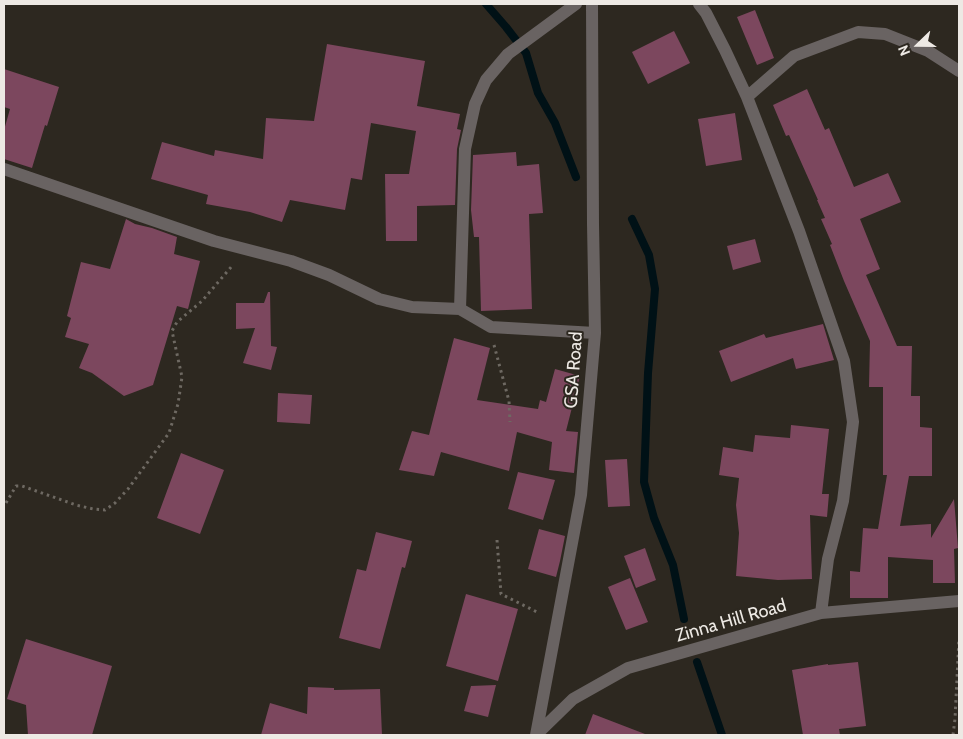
<!DOCTYPE html>
<html>
<head>
<meta charset="utf-8">
<style>
	body { margin:0 }
	#map { position:relative; width:963px; height:739px; overflow:hidden; background:#2d2820; font-family:Cabin,sans-serif }
	canvas { display:block }
	.frame { position:absolute; inset:0; border:5px solid #ede9e4; pointer-events:none }
	.north { position:absolute; left:893px; top:20px; width:50px; height:50px; -webkit-text-stroke:4px #2d2820; paint-order:stroke; rotate:248deg; font-size:14px; font-weight:700; line-height:20px; text-align:center; color:#ede9e4 }
	.north::after { content:''; display:block; margin:auto; width:18px; height:22px; background:#ede9e4; clip-path:polygon(50% 0,100% 100%,50% 72%,0 100%) }
</style>
</head>
<body>
<div id="map">
<canvas width="963" height="739"></canvas>
<div class="frame"></div>
<div class="north">N</div>
</div>
<script>
const c = document.querySelector('canvas').getContext('2d');
c.lineJoin = 'round';
const toPath = rows => new Path2D(rows.map(r => 'M' + r).join(''));
function trace(path, color, width, dash) { c.strokeStyle = color; c.lineWidth = width; c.lineCap = dash ? 'butt' : 'round'; c.setLineDash(dash || []); c.stroke(path); }
function paint(path, color) { c.fillStyle = color; c.fill(path, 'evenodd'); }
function drawText(font, color, halo, rows, align = 'center') {
  c.font = font + ' Cabin,sans-serif'; c.lineWidth = 4; c.setLineDash([]); c.textBaseline = 'middle'; c.strokeStyle = halo; c.fillStyle = color; for (const [text, x, y, turn = 0] of rows) {
    c.save(); c.translate(x, y); c.rotate((+turn || 0) * Math.PI / 180); c.textAlign = isNaN(turn) ? turn : align; if (halo) c.strokeText(text, 0, 0); c.fillText(text, 0, 0); c.restore();
  }
}
trace(toPath([
	[486,4,506,27,526,53,538,93,555,123,576,177],
	[632,219,649,255,655,289,648,373,644,482,654,518,673,565,684,619],
	[697,662,722,735]
]), '#001116', 8);
paint(toPath([
	[755,10,774,58,757,65,737,17],
	[674,31,690,63,648,84,632,52],
	[327,44,425,61,417,106,460,114,457,129,461,130,457,149,455,205,417,206,417,241,386,241,385,174,409,174,416,131,371,123,362,180,351,178,345,210,290,200,282,222,250,212,206,204,208,195,151,179,162,142,214,156,215,150,263,159,266,118,314,121],
	[4,69,59,87,47,126,45,125,32,168,4,159,4,130,10,109,4,107],
	[807,89,825,130,829,128,854,187,888,173,901,202,860,219,880,269,866,275,897,346,912,346,911,396,920,396,920,427,932,428,932,476,909,476,900,526,931,524,931,538,954,499,958,548,954,549,955,583,933,583,933,560,888,557,888,598,850,598,850,571,860,572,863,528,878,529,887,475,883,475,883,387,869,387,870,341,844,281,830,245,832,244,821,219,825,218,817,200,818,200,789,135,786,136,773,105],
	[735,113,742,160,706,166,698,119],
	[516,152,517,166,539,164,543,213,529,214,532,309,481,311,479,237,474,237,471,210,473,155],
	[126,219,135,224,152,228,177,237,174,254,200,261,188,309,177,306,153,385,124,396,92,373,79,368,89,344,65,337,71,318,67,316,81,262,110,269],
	[755,239,761,262,733,270,727,246],
	[268,292,270,292,271,346,277,347,271,370,243,363,255,328,236,329,236,303,264,303],
	[823,324,834,360,796,369,793,358,731,382,719,351,764,334,766,338],
	[454,338,490,348,477,400,538,409,540,400,546,402,555,369,580,376,566,431,578,432,574,473,549,470,552,442,517,432,509,471,441,452,434,476,399,470,412,431,429,435],
	[278,393,312,395,310,424,277,422],
	[791,425,829,429,822,494,829,494,827,517,810,515,812,579,778,580,736,576,739,533,736,505,739,478,719,475,723,447,753,452,755,435,790,438],
	[181,453,224,470,200,534,157,518],
	[627,459,630,506,608,507,605,460],
	[518,472,555,480,543,520,508,509],
	[539,529,565,536,560,561,556,577,528,569],
	[376,532,412,541,405,568,402,567,380,649,339,638,357,569,366,571],
	[645,548,656,580,636,588,624,556],
	[630,578,648,622,626,630,608,587],
	[466,594,518,609,498,681,446,666],
	[26,639,112,666,92,735,28,735,26,705,7,699],
	[858,662,866,726,839,729,840,735,803,735,792,670,828,664,828,665],
	[496,685,488,717,464,711,471,686],
	[308,687,334,688,334,690,380,689,382,735,261,735,270,703,307,714],
	[593,714,645,734,645,735,585,735]
]), '#7c475e');
trace(toPath([
	[494,345,509,401,510,422],
	[6,503,16,486,22,486,76,505,93,509,105,510,115,503,128,489,169,433,178,404,182,377,172,331,177,322,202,301,232,266],
	[497,540,501,594,537,612,539,614],
	[953,735,955,719,959,638]
]), '#6e6962', 3, [2.5, 4]);
trace(toPath([
	[699,4,706,13,725,50,747,97,799,231,844,361,853,422,843,501,828,559,821,613],
	[747,97,794,56,858,32,885,34,928,51,959,71],
	[4,169,214,241,291,261,329,275,379,299,412,307,460,309,491,327,595,333],
	[460,309,465,149,475,104,486,80,508,54,576,4],
	[536,735,581,495,595,333,593,224,592,4],
	[536,735,573,699,628,668,821,613,959,601]
]), '#696362', 12);
drawText('18px', '#ede9e4', '#2d2820', [
	["GSA Road",574,370,-86],
	["Zinna Hill Road",731,621,-16]
]);
</script>
</body>
</html>
